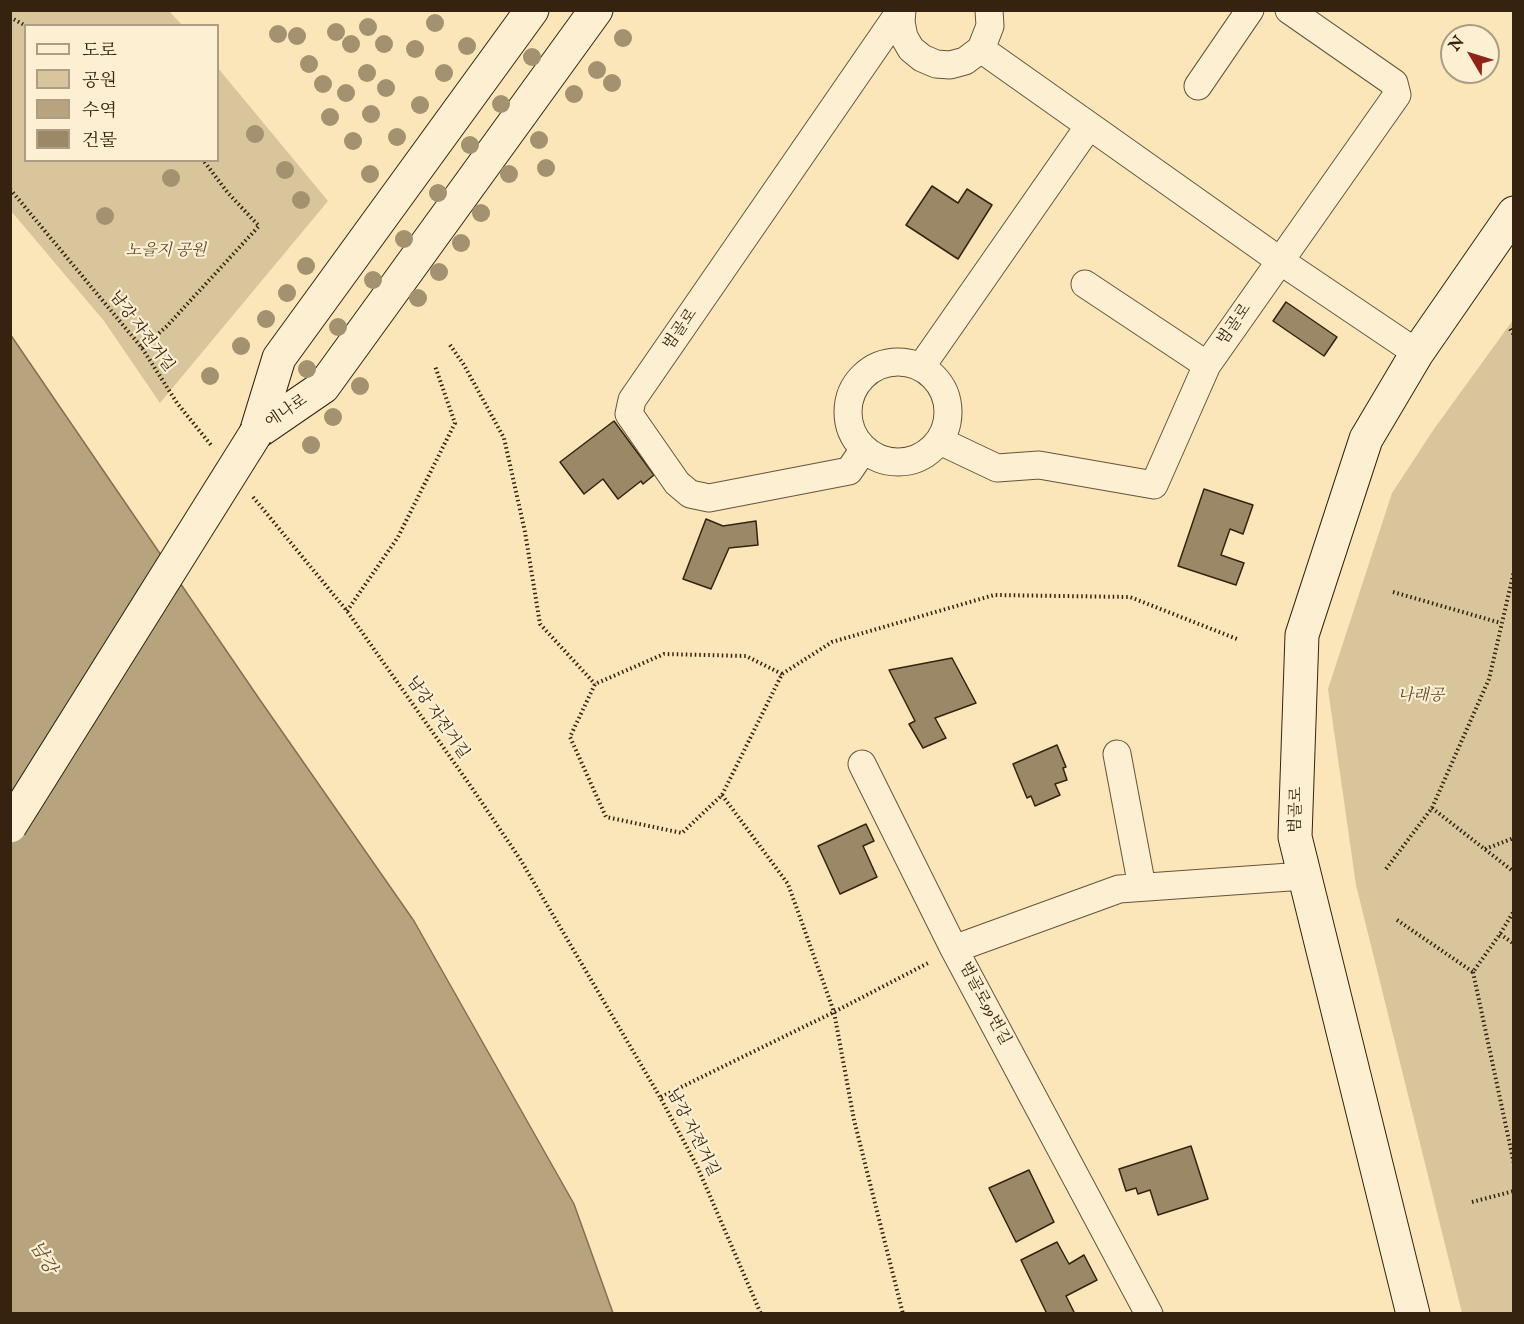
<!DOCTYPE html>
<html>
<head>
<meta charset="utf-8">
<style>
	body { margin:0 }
	#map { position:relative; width:1524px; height:1324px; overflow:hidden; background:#fae6b9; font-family:"IM FELL English","Noto Serif KR",serif }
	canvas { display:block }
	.frame { position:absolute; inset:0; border:12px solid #35230f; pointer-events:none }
	.legend { position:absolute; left:24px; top:24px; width:195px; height:138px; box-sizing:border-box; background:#fcefd2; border:2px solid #ac9d84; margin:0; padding:8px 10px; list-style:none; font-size:18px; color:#35230f }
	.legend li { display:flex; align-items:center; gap:12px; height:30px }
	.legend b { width:30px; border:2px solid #ac9d84 }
	.north { position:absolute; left:1440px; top:24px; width:60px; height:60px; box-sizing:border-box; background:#fcefd2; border:2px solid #ac9d84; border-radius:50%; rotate:308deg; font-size:16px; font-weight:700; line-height:24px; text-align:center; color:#35230f }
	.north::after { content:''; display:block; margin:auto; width:21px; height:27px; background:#8f2418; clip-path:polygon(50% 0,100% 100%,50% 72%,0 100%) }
</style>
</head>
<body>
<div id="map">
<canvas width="1524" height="1324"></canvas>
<div class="frame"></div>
<ul class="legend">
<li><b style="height:8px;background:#fcefd2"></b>도로</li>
<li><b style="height:16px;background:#d9c59c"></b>공원</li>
<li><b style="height:16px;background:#b7a47f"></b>수역</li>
<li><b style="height:16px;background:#9b8867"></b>건물</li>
</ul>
<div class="north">N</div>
</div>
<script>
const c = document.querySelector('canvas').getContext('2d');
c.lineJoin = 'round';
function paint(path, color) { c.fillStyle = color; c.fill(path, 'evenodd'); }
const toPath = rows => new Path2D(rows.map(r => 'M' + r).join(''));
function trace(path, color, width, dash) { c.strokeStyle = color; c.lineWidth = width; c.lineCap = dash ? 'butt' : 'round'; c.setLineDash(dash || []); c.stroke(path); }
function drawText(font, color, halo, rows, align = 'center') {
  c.font = font + ' "IM FELL English","Noto Serif KR",serif'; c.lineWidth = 4.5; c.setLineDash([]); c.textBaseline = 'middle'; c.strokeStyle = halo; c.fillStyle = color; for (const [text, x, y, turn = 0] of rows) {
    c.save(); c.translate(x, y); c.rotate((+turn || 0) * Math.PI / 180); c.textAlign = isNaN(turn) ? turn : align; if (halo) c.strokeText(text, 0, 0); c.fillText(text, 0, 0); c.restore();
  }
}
paint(toPath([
	[10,11,169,11,182,25,26,26,26,160,218,160,218,68,328,201,160,403,104,321,11,211],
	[1513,320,1513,1313,1462,1313,1356,885,1328,689,1392,493,1434,429]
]), '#d9c59c');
const water = toPath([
	[10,334,260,700,414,921,574,1204,613,1313,11,1313,10,334]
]);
paint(water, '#b7a47f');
trace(water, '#837052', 1.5);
const building = toPath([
	[932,186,958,203,967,189,992,205,958,259,906,225,932,186],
	[1286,302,1337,337,1324,356,1273,321,1286,302],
	[614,421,654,475,643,484,641,481,618,499,603,479,584,494,560,462,614,421],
	[1204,489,1253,505,1243,534,1230,529,1221,555,1244,563,1236,585,1178,566,1204,489],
	[706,519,723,526,756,521,758,545,729,548,711,589,683,579,706,519],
	[952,658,976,703,935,718,946,738,923,748,909,724,915,721,889,670,952,658],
	[1057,745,1066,767,1063,768,1067,780,1055,784,1060,795,1035,806,1031,796,1027,798,1013,764,1057,745],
	[866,824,874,841,863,846,877,877,840,894,818,846,866,824],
	[1191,1146,1208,1199,1158,1215,1150,1190,1138,1194,1136,1188,1126,1191,1119,1169,1191,1146],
	[1029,1170,1054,1222,1016,1242,989,1188,1029,1170],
	[1057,1242,1069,1264,1084,1255,1097,1280,1066,1296,1075,1314,1047,1314,1021,1260,1057,1242]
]);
paint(building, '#9b8867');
trace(building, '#35230f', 1.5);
const street = toPath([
	[902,10,901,22,904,37,911,49,922,58,936,64,950,65,965,61,981,49,990,26,989,10],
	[981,49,1279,260,1417,353],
	[1198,86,1250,10],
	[1085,284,1207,365],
	'848 412a50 50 0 1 1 100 0a50 50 0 1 1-100 0Z',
	[921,367,1089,126],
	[940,441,997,468,1039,465,1154,485,1207,365,1397,95,1394,83,1289,10],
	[864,449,849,471,709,498,690,494,677,483,629,414,632,400,901,10],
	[1117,754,1142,887],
	[862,764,954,949],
	[1149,1314,954,949,1119,889,1304,876]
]);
const secondary = toPath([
	[256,433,323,387,596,10],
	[256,433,279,358,532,10],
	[1413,1314,1295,837,1302,635,1366,439,1417,353,1514,213]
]);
trace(street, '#66543a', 29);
trace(secondary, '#35230f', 35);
trace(toPath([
	[10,17,26,26],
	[10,189,142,348,177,403,211,445],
	[1510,329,1514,335],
	[450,345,464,365,504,438,525,532,540,624,595,684],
	[142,348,167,326,259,226,228,193,203,160],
	[253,497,347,611,472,788,520,859,660,1097,697,1166,761,1314],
	[1393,592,1501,623],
	[347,611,398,537,455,423,435,366],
	[782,674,746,656,664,654,595,684,570,737,606,817,682,833,722,795,782,674,832,642,994,595,1130,597,1237,639],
	[722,795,788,884,834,1012,854,1120,903,1314],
	[1432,808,1514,872],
	[1485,849,1514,838],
	[1386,869,1432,808,1489,679,1514,571],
	[1397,920,1473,972,1500,934,1514,911],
	[1500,934,1514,944],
	[1473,972,1514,1164],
	[661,1097,834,1012,930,962],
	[1472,1202,1514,1191]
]), '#35230f', 4, [1.5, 3]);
trace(street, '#fcefd2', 27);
trace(secondary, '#fcefd2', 33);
const secondaryBridge = toPath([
	[10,826,256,433]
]);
trace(secondaryBridge, '#35230f', 35, []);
trace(secondaryBridge, '#fcefd2', 33);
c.fillStyle = '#a4916f';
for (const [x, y] of [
	[435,23],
	[368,27],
	[336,32],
	[278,34],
	[297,36],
	[623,38],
	[351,44],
	[384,44],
	[467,46],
	[415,49],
	[532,57],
	[309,64],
	[597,70],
	[367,73],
	[444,73],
	[612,83],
	[323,84],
	[386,88],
	[346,93],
	[574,94],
	[501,104],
	[420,105],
	[371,114],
	[330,117],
	[255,134],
	[397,137],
	[539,140],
	[353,141],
	[470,145],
	[546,168],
	[285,170],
	[370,174],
	[509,174],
	[171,178],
	[438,193],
	[301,200],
	[481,213],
	[105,216],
	[404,239],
	[461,243],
	[306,266],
	[439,272],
	[373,280],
	[287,293],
	[418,298],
	[266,319],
	[338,327],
	[241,346],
	[307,369],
	[210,376],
	[360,386],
	[333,417],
	[311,445]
]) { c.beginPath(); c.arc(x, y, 9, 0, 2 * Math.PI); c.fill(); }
drawText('italic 16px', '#5e4c32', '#fcefd2', [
	["노을지 공원",166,252],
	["나래공",1421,697]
]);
drawText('16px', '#35230f', '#fcefd2', [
	["범골로",1235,325,-55],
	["범골로",681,330,-55],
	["남강 자전거길",141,332,53],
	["에나로",287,412,-34],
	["남강 자전거길",437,718,55],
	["범골로",1297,810,-89],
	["범골로99번길",984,1004,62],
	["남강 자전거길",692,1133,63]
]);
drawText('italic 18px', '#625036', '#fcefd2', [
	["남강",42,1258,60]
]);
</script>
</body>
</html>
